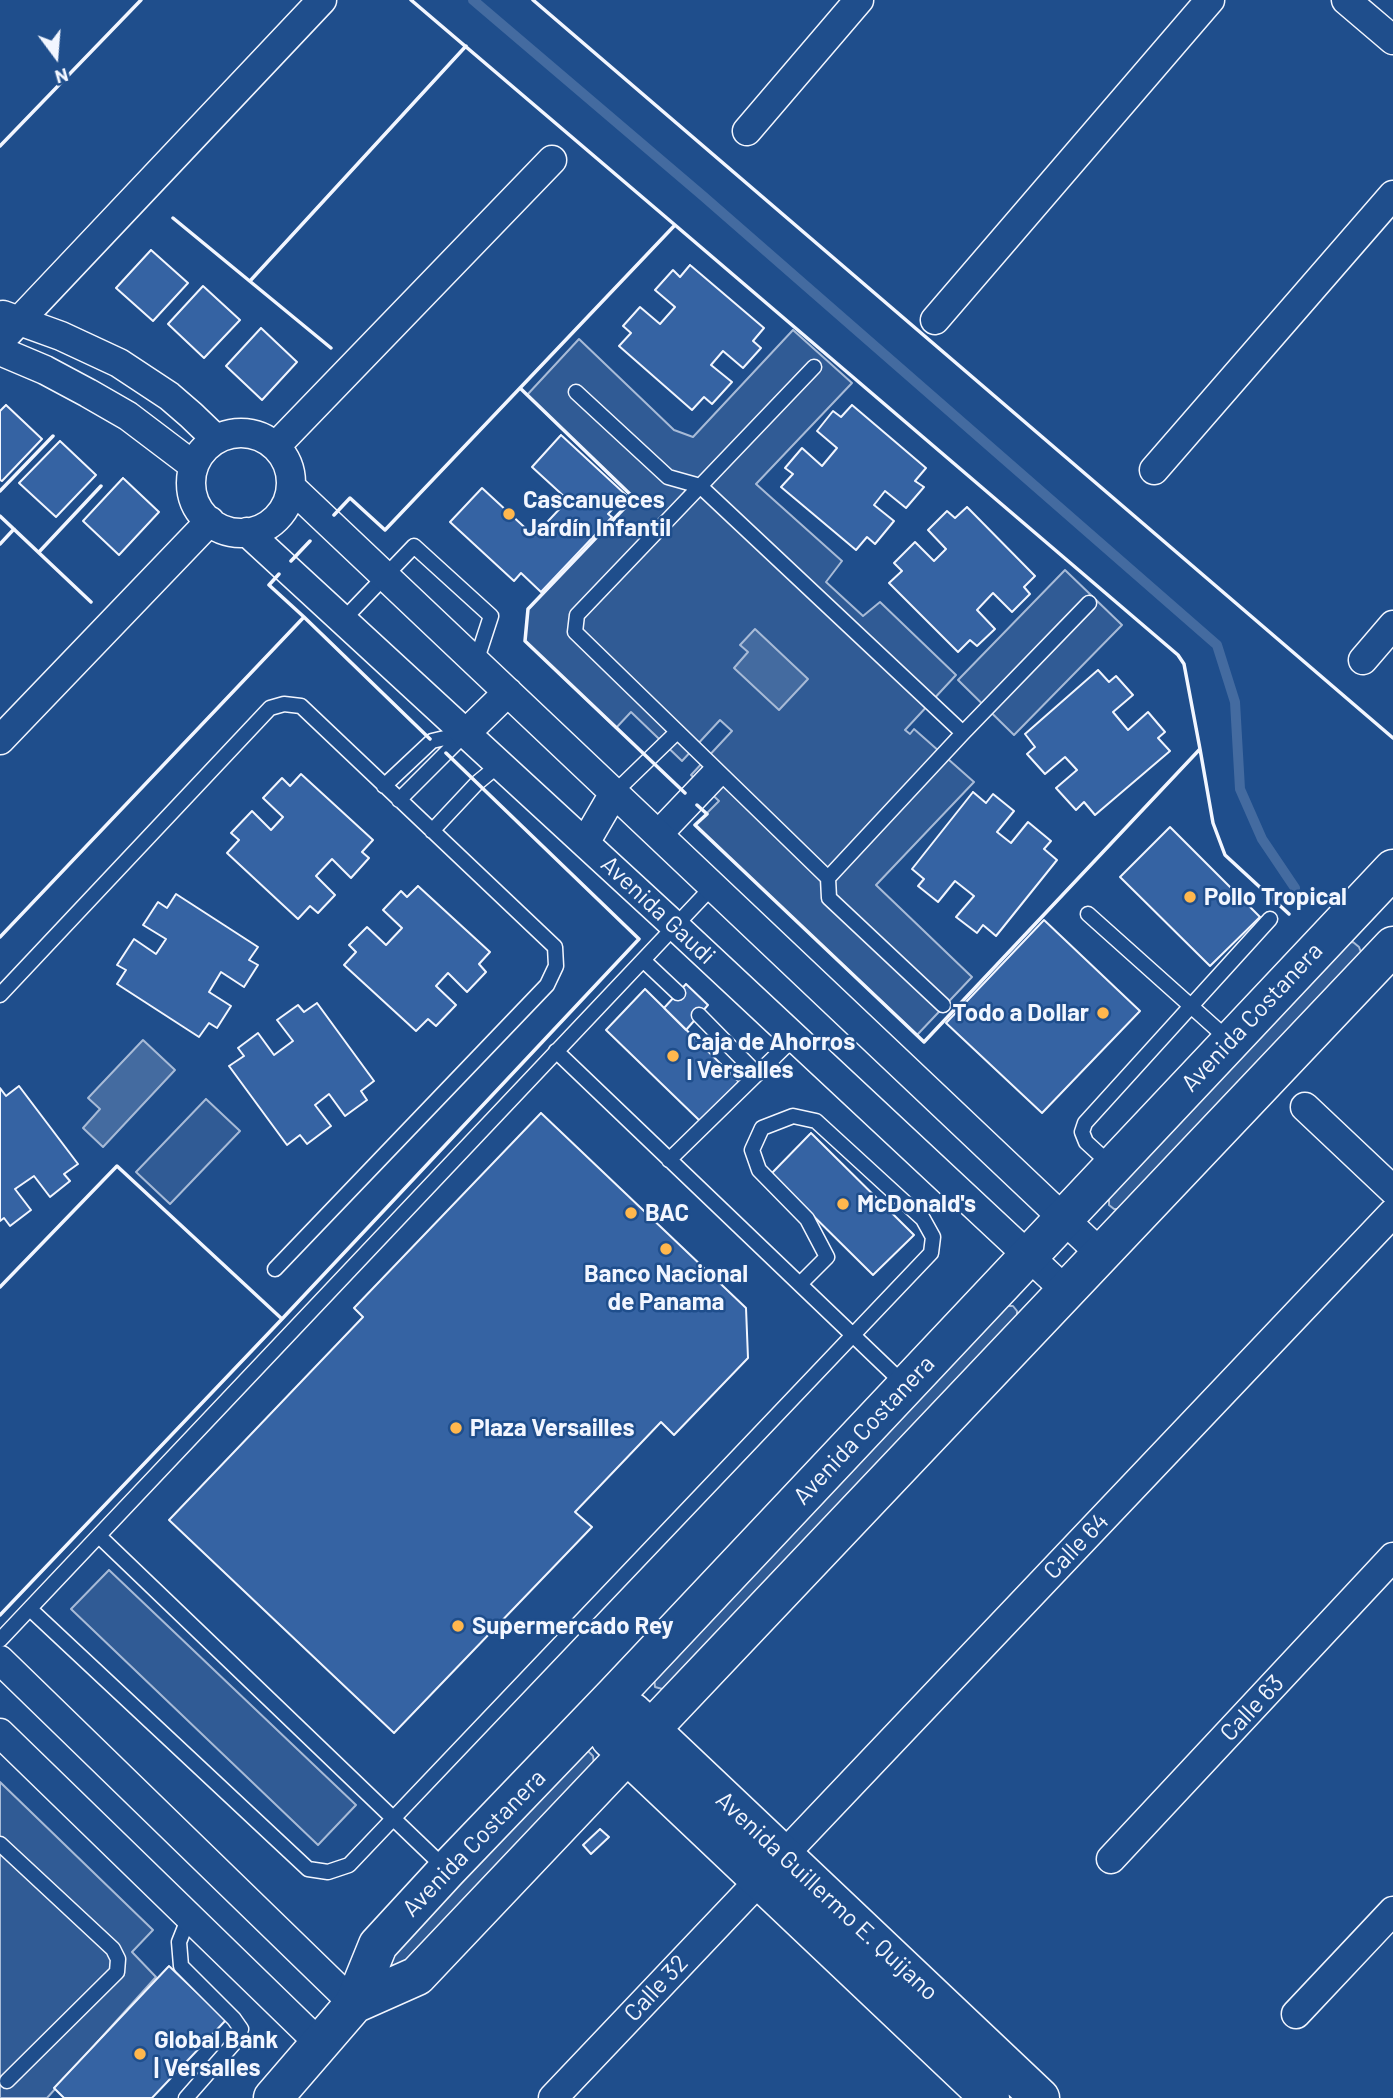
<!DOCTYPE html>
<html>
<head>
<meta charset="utf-8">
<style>
	body { margin:0 }
	#map { position:relative; width:1393px; height:2098px; overflow:hidden; background:#1f4e8c; font-family:Barlow,sans-serif }
	canvas { display:block }
	.north { position:absolute; left:21px; top:21px; width:70px; height:70px; -webkit-text-stroke:5px #1f4e8c; paint-order:stroke; rotate:164deg; font-size:19px; font-weight:700; line-height:28px; text-align:center; color:#f2f6ff }
	.north::after { content:''; display:block; margin:auto; width:24px; height:32px; background:#f2f6ff; clip-path:polygon(50% 0,100% 100%,50% 72%,0 100%) }
</style>
</head>
<body>
<div id="map">
<canvas width="1393" height="2098"></canvas>
<div class="north">N</div>
</div>
<script>
const c = document.querySelector('canvas').getContext('2d');
c.lineJoin = 'round';
function paint(path, color) { c.fillStyle = color; c.fill(path, 'evenodd'); }
const toPath = rows => new Path2D(rows.map(r => 'M' + r).join(''));
function trace(path, color, width, dash) { c.strokeStyle = color; c.lineWidth = width; c.lineCap = dash ? 'butt' : 'round'; c.setLineDash(dash || []); c.stroke(path); }
function drawText(font, color, halo, rows, align = 'center') {
  c.font = font + ' Barlow,sans-serif'; c.lineWidth = 5; c.setLineDash([]); c.textBaseline = 'middle'; c.strokeStyle = halo; c.fillStyle = color; for (const [text, x, y, turn = 0] of rows) {
    c.save(); c.translate(x, y); c.rotate((+turn || 0) * Math.PI / 180); c.textAlign = isNaN(turn) ? turn : align; if (halo) c.strokeText(text, 0, 0); c.fillText(text, 0, 0); c.restore();
  }
}
const built = toPath([
	[793,330,852,383,756,484,842,561,826,582,863,616,880,602,956,675,905,730,910,734,914,729,974,782,876,885,972,977,917,1035,695,825,719,801,691,775,732,731,720,720,682,761,631,712,616,728,525,641,528,609,634,498,527,395,579,339,674,430,693,437,793,330],
	[1065,570,1122,625,1014,735,958,680,1065,570],
	[1353,942,1359,947,1362,955,1121,1209,1114,1209,1109,1205,1109,1198,1347,943,1353,942],
	[206,1099,240,1131,170,1204,136,1172,206,1099],
	[1003,1306,1013,1306,1017,1311,1017,1320,666,1690,655,1687,654,1677,1003,1306],
	[109,1570,356,1805,318,1845,71,1609,109,1570],
	[588,1751,593,1756,594,1764,392,1975,385,1960,582,1753,588,1751],
	[0,1782,153,1930,132,1952,156,1977,47,2098,0,2098,0,1782]
]);
paint(built, '#305b95');
trace(built, '#a8bbd7', 2);
const water = toPath([
	[755,629,808,679,779,710,734,668,748,652,740,645,755,629],
	[143,1040,175,1070,103,1147,83,1128,100,1109,88,1098,143,1040]
]);
paint(water, '#446ba0');
trace(water, '#a8bbd7', 2);
trace(toPath([
	[473,0,703,196,1217,645,1235,702,1240,789,1262,839,1295,888]
]), '#446ba0', 10);
const building = toPath([
	[151,250,188,283,153,321,116,288,151,250],
	[690,265,764,328,753,341,761,348,743,368,723,351,711,365,732,382,712,404,704,397,692,410,619,346,631,333,623,326,640,307,660,324,675,307,655,290,673,270,680,277,690,265],
	[203,286,240,320,204,358,168,324,203,286],
	[261,328,297,362,262,400,226,366,261,328],
	[6,405,42,439,2,481,0,480,0,411,6,405],
	[852,405,926,468,915,481,924,487,906,508,885,491,874,505,894,521,875,544,867,537,856,550,781,487,793,474,785,468,802,448,822,466,837,448,817,431,833,411,841,417,852,405],
	[561,435,626,495,608,514,612,517,541,592,521,573,514,581,450,522,482,488,534,536,568,500,532,467,561,435],
	[60,441,96,475,56,517,19,483,60,441],
	[123,478,159,512,119,555,83,521,123,478],
	[967,507,1035,576,1024,587,1030,594,1012,612,993,593,977,610,995,629,977,646,970,640,958,652,889,583,902,571,894,563,915,542,934,561,946,549,928,530,947,511,955,518,967,507],
	[1098,670,1109,682,1116,676,1133,695,1113,712,1128,730,1148,712,1165,732,1158,738,1170,751,1095,815,1084,802,1076,810,1056,788,1077,770,1065,757,1045,774,1027,754,1035,747,1025,734,1098,670],
	[301,774,373,840,362,852,369,858,351,878,332,859,316,876,335,895,318,913,310,906,298,919,227,853,239,840,231,833,252,811,271,830,283,817,263,798,282,778,290,786,301,774],
	[973,792,986,803,993,794,1014,811,997,832,1011,843,1028,822,1051,841,1044,849,1057,860,996,936,983,925,977,933,956,917,974,896,955,881,938,902,918,886,924,879,912,869,973,792],
	[1170,827,1260,917,1210,966,1120,877,1170,827],
	[418,886,490,952,479,964,486,972,467,992,448,973,436,986,456,1005,436,1026,428,1019,416,1031,344,965,356,952,349,945,367,927,386,945,402,928,383,910,401,891,407,897,418,886],
	[176,894,258,947,249,960,258,965,244,987,221,972,209,992,231,1006,217,1028,209,1023,199,1037,117,984,126,970,117,965,134,939,156,954,166,939,143,925,158,902,167,908,176,894],
	[1044,920,1140,1011,1042,1113,946,1023,1044,920],
	[686,984,708,1005,686,1030,664,1008,686,984],
	[645,989,739,1082,700,1121,606,1030,645,989],
	[317,1003,374,1081,361,1091,367,1100,345,1116,329,1094,315,1105,331,1126,307,1144,300,1135,287,1145,229,1066,244,1056,238,1048,258,1033,274,1055,293,1041,277,1020,298,1005,304,1012,317,1003],
	[19,1086,78,1164,64,1174,70,1181,50,1197,34,1176,15,1189,31,1210,10,1226,4,1218,0,1221,0,1088,6,1096,19,1086],
	[541,1113,746,1308,748,1358,674,1435,661,1422,575,1512,592,1527,394,1733,169,1520,363,1317,354,1308,541,1113],
	[811,1133,914,1235,873,1275,771,1174,811,1133],
	[600,1829,609,1837,591,1854,583,1845,600,1829],
	[169,1966,226,2020,152,2098,64,2098,54,2088,169,1966]
]);
paint(building, '#3563a3');
trace(building, '#f2f6ff', 2);
const lane = toPath([
	[814,367,577,615,575,632,828,878,829,898,943,1005],
	[576,392,668,477,700,486,963,733],
	[343,620,414,546,491,616,476,662],
	[384,786,432,741,466,733],
	[614,793,677,732],
	[399,800,465,734],
	[653,830,713,767],
	[432,831,477,783,500,764],
	[663,839,723,776],
	[828,878,963,733,1089,603],
	[1088,914,1230,1041],
	[643,960,678,993],
	[0,995,270,708,284,704,301,706,555,947,556,966,547,985,275,1269],
	[699,1015,757,1074],
	[556,1051,904,1384],
	[669,1160,794,1038],
	[1111,1165,1086,1142,1082,1132,1085,1123,1270,919],
	[99,1536,446,1869],
	[30,1609,308,1869,328,1872,349,1865,931,1253,933,1237,923,1219,816,1121,793,1116,762,1128,752,1150,759,1170,807,1219,827,1257,800,1284],
	[0,1640,713,886],
	[0,1844,113,1949,118,1959,117,1972,7,2081],
	[186,2098,236,2041,241,2029,234,2019,181,1966,179,1942,189,1917]
]);
const street = toPath([
	[1346,0,1393,40],
	[747,131,859,0],
	[3,315,61,336,119,363,169,396,191,415,216,439],
	[935,320,1210,0],
	[0,341,322,0],
	[0,351,45,370,88,393,128,416,194,466],
	'191 483a50 50 0 1 1 100 0a50 50 0 1 1-100 0Z',
	[276,446,552,160],
	[1154,470,1393,195],
	[291,487,1102,1255],
	[247,532,675,926,1066,1291],
	[1363,660,1393,625],
	[466,733,508,692],
	[0,740,210,521],
	[585,843,614,793],
	[1305,1107,1393,1190],
	[0,1660,354,2004],
	[0,1733,320,2044],
	[1111,1859,1393,1557],
	[1296,2014,1393,1911],
	[553,2098,1393,1213]
]);
const secondary = toPath([
	[632,1712,1040,2098],
	[610,1738,990,2098],
	[354,2004,417,1976,1393,946],
	[273,2098,354,2004,378,1945,447,1870,615,1695,1393,869]
]);
trace(lane, '#f2f6ff', 17);
trace(street, '#f2f6ff', 31);
trace(secondary, '#f2f6ff', 41);
trace(lane, '#1f4e8c', 14);
trace(street, '#1f4e8c', 28);
trace(secondary, '#1f4e8c', 38);
trace(toPath([
	[533,0,1393,738],
	[0,146,141,0],
	[173,218,331,348],
	[675,225,1178,655,1184,664,1200,749,924,1042,695,825,707,814,697,805],
	[250,281,466,46],
	[520,388,634,498,528,609,525,641,685,793],
	[0,491,53,436],
	[334,515,350,498,385,530,675,225,411,0],
	[0,516,91,602],
	[0,544,14,529],
	[39,552,101,486],
	[291,561,310,541],
	[304,617,430,739],
	[1200,749,1213,823,1225,855,1289,914],
	[0,937,304,617,269,585,279,574],
	[0,1287,117,1166,282,1319,639,939,446,753],
	[0,1615,282,1319]
]), '#f2f6ff', 3.5);
for (const [x, y, r, color] of [
	[509,514,7,"#ffb74d"],
	[1190,897,7,"#ffb74d"],
	[1103,1013,7,"#ffb74d"],
	[673,1056,7,"#ffb74d"],
	[843,1204,7,"#ffb74d"],
	[631,1213,7,"#ffb74d"],
	[666,1249,7,"#ffb74d"],
	[456,1428,7,"#ffb74d"],
	[458,1626,7,"#ffb74d"],
	[140,2054,7,"#ffb74d"]
]) { const dot = new Path2D(); dot.arc(x, y, r, 0, 2 * Math.PI); c.fillStyle = color; c.fill(dot); trace(dot, '#1f4e8c', 2.5); }
drawText('bold 24px', '#f2f6ff', '#1f4e8c', [
	["Cascanueces",523,500],
	["Jardín Infantil",523,528],
	["Pollo Tropical",1204,897],
	["Todo a Dollar",1089,1013,"right"],
	["Caja de Ahorros",687,1042],
	["| Versalles",687,1070],
	["McDonald's",857,1204],
	["BAC",645,1213],
	["Banco Nacional",666,1274,"center"],
	["de Panama",666,1302,"center"],
	["Plaza Versailles",470,1428],
	["Supermercado Rey",472,1626],
	["Global Bank",154,2040],
	["| Versalles",154,2068]
], 'left');
drawText('24px', '#f2f6ff', '#1f4e8c', [
	["Avenida Gaudi",658,910,43],
	["Avenida Costanera",1252,1017,-47],
	["Avenida Costanera",864,1430,-47],
	["Calle 64",1076,1546,-46],
	["Calle 63",1252,1708,-47],
	["Avenida Costanera",474,1843,-46],
	["Avenida Guillermo E. Quijano",827,1896,43],
	["Calle 32",656,1988,-47]
]);
</script>
</body>
</html>
